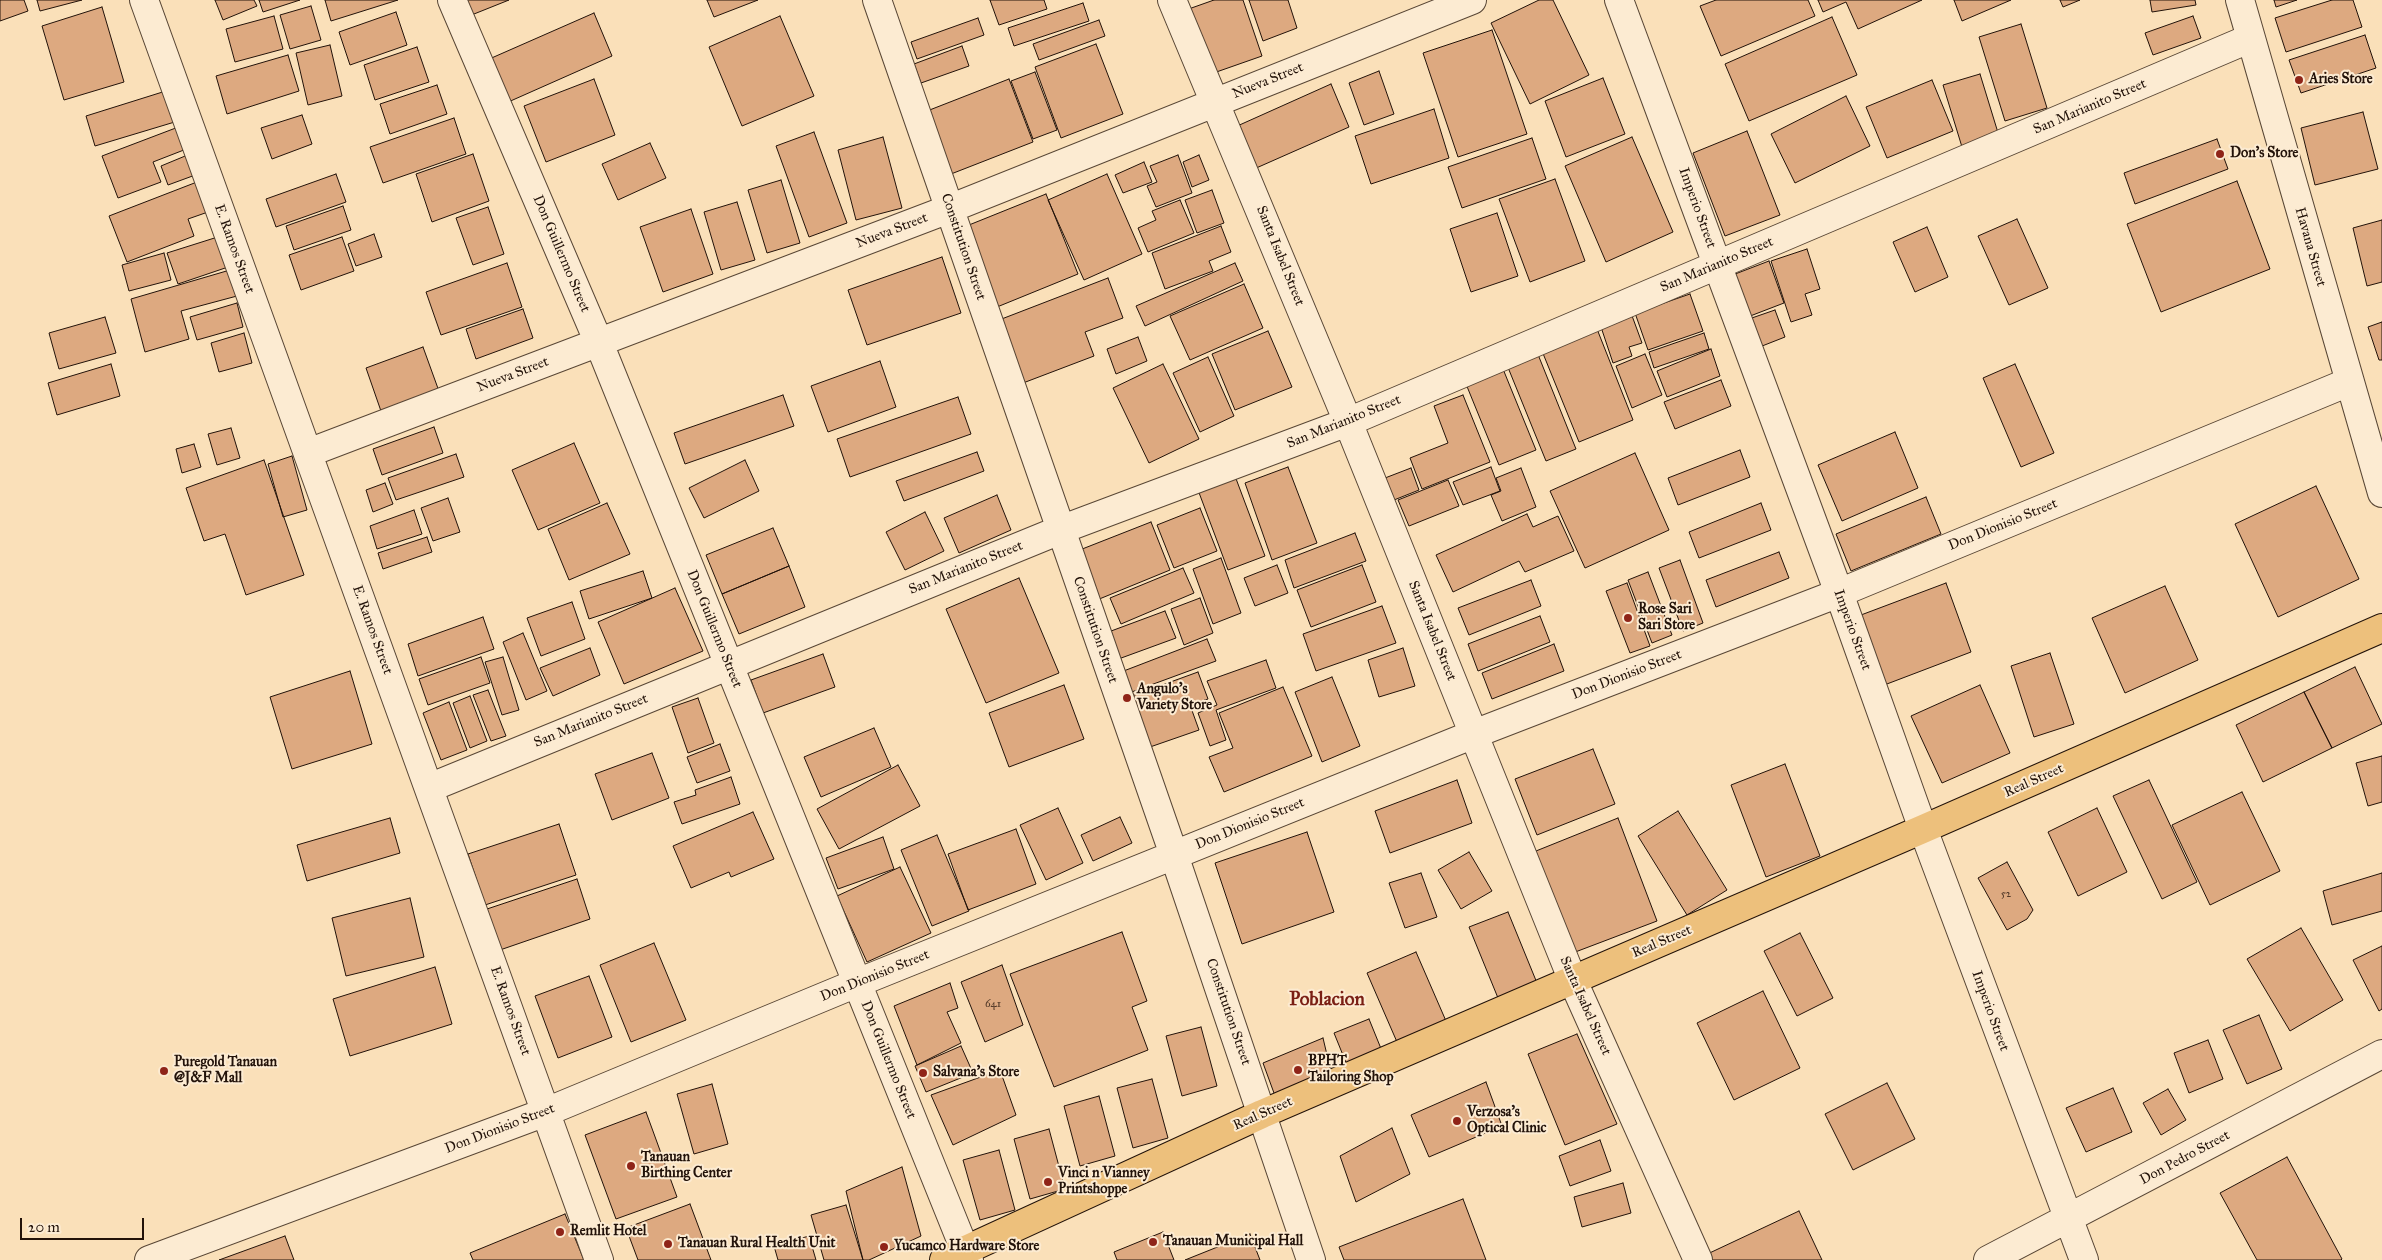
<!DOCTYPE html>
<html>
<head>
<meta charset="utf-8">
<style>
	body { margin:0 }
	#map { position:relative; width:2382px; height:1260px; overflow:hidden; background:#fae0b9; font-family:"IM FELL Great Primer",serif }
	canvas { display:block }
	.scale { position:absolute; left:20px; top:1218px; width:124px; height:22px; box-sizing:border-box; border:2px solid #221209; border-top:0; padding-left:6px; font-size:15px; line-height:18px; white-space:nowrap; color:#221209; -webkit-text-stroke:4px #fcebd2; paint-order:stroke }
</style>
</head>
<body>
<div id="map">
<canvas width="2382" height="1260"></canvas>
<div class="scale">20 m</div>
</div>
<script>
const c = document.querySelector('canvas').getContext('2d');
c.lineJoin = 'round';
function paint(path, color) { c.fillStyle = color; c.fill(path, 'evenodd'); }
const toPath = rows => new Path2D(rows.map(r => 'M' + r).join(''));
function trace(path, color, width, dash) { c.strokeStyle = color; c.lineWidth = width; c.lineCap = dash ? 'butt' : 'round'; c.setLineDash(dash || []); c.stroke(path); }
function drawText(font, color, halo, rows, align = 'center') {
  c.font = font + ' "IM FELL Great Primer",serif'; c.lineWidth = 4; c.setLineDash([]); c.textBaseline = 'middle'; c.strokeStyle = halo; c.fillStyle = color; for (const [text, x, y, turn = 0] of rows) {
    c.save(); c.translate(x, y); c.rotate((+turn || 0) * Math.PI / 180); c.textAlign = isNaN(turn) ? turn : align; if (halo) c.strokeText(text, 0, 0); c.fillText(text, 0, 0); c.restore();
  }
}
const building = toPath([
	[0,0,24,0,28,11,0,21,0,0],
	[37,0,82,0,40,11,37,0],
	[215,0,254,0,257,6,223,20,215,0],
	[259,0,300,0,263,12,259,0],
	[325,0,398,0,331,21,325,0],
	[463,0,509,0,469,16,463,0],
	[707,0,758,0,714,17,707,0],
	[990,0,1044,0,1047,9,999,25,990,0],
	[1214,0,1243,0,1262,56,1205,76,1183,11,1214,0],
	[1249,0,1288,0,1297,28,1263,41,1249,0],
	[1539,0,1553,0,1589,75,1530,104,1491,23,1539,0],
	[1716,0,1808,0,1815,16,1721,56,1700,6,1716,0],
	[1818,0,1922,0,1858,29,1846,2,1823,12,1818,0],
	[1954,0,2011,0,1962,21,1954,0],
	[2060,0,2080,0,2063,7,2060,0],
	[2150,0,2195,0,2196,5,2152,12,2150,0],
	[2274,0,2297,0,2276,7,2274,0],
	[2332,0,2353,0,2362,27,2286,52,2275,18,2332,0],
	[1083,3,1089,21,1014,46,1008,28,1083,3],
	[311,6,321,40,290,49,280,15,311,6],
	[102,7,124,82,64,100,42,26,102,7],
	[396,12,407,45,350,65,339,32,396,12],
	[594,13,612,56,506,103,487,60,594,13],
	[274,16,283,49,235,62,226,29,274,16],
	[780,16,814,96,742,126,709,47,780,16],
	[2193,16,2201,38,2153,55,2145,33,2193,16],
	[1832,17,1857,75,1749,121,1725,64,1832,17],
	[978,18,984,35,917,59,911,42,978,18],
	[1099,20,1105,36,1039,60,1033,44,1099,20],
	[2021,24,2047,108,2005,121,1979,37,2021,24],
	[1492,30,1527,134,1458,157,1423,53,1492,30],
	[2365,35,2376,68,2301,93,2289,60,2365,35],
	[1096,44,1123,114,1061,138,1035,67,1096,44],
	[330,45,342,96,308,105,296,53,330,45],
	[962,46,969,66,921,83,914,64,962,46],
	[417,47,429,82,375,100,364,65,417,47],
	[288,55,299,91,227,114,216,76,288,55],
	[1379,71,1394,114,1364,125,1349,83,1379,71],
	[1035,72,1057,130,1033,139,1011,81,1035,72],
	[1980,74,1999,136,1962,147,1943,85,1980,74],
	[1603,78,1625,134,1566,157,1545,101,1603,78],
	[594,79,615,135,546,162,524,106,594,79],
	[1009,79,1033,142,951,174,927,111,1009,79],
	[1932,80,1953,131,1887,158,1866,107,1932,80],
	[1331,84,1349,127,1254,169,1235,127,1331,84],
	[437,85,447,114,390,134,380,104,437,85],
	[169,90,178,121,95,146,86,116,169,90],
	[1846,96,1870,146,1795,183,1771,134,1846,96],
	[1434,109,1449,158,1371,184,1355,136,1434,109],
	[2363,112,2378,169,2315,185,2301,128,2363,112],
	[302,115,312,144,272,159,261,128,302,115],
	[454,118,466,154,383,183,370,147,454,118],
	[181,126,189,148,153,162,161,182,118,198,102,156,181,126],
	[1747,131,1780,215,1725,236,1693,153,1747,131],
	[814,132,847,223,809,237,776,146,814,132],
	[883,137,902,208,856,220,838,150,883,137],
	[1632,137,1673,232,1606,262,1565,166,1632,137],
	[1532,138,1546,179,1462,208,1448,167,1532,138],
	[2217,139,2228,169,2135,204,2124,173,2217,139],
	[650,143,666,178,618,200,602,164,650,143],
	[190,154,198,174,168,185,161,166,190,154],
	[473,154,489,201,432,222,416,174,473,154],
	[1178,155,1192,193,1156,207,1147,186,1157,182,1150,166,1178,155],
	[1199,155,1209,180,1192,187,1183,162,1199,155],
	[1144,162,1152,182,1123,193,1115,175,1144,162],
	[336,174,346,202,276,227,266,199,336,174],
	[1107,174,1142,254,1084,280,1048,200,1107,174],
	[1555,179,1585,261,1530,282,1499,199,1555,179],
	[781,180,800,243,767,253,748,190,781,180],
	[2237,181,2270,269,2161,312,2127,224,2237,181],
	[197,182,208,212,188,219,194,236,127,262,109,216,197,182],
	[1212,190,1224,223,1197,233,1185,200,1212,190],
	[1046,194,1078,274,997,307,964,227,1046,194],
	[1180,200,1194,233,1148,252,1138,228,1156,220,1152,211,1180,200],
	[737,202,755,260,721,270,704,212,737,202],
	[343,206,351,230,294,250,286,226,343,206],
	[488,207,504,254,473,265,456,218,488,207],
	[691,209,713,274,663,292,640,227,691,209],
	[1497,213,1518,276,1471,292,1450,229,1497,213],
	[2017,219,2048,288,2009,305,1978,236,2017,219],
	[2382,220,2382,282,2367,286,2353,228,2382,220],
	[1221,226,1231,252,1209,261,1213,271,1165,289,1152,253,1221,226],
	[1927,227,1948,277,1915,292,1893,242,1927,227],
	[374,234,382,257,356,266,348,244,374,234],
	[224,235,234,265,178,284,167,253,224,235],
	[342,237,354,271,301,290,289,255,342,237],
	[1807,249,1820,289,1805,294,1812,315,1791,322,1771,261,1807,249],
	[164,253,171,280,129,291,122,265,164,253],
	[942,257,961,313,867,345,848,290,942,257],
	[1769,261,1784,303,1745,318,1730,276,1769,261],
	[507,263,522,307,441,335,426,292,507,263],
	[1235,263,1243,281,1145,326,1136,306,1235,263],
	[230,270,237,296,181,311,189,339,145,352,131,299,230,270],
	[1108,278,1123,318,1085,332,1094,356,1023,383,999,320,1108,278],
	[1244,284,1263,328,1190,360,1170,316,1244,284],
	[1690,294,1703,331,1648,350,1635,313,1690,294],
	[237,303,243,327,197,340,190,317,237,303],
	[523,309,533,338,476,359,466,329,523,309],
	[1775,310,1785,337,1757,348,1746,320,1775,310],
	[1631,313,1642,343,1629,347,1632,356,1613,363,1600,324,1631,313],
	[105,317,116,353,59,369,49,333,105,317],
	[2382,322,2382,360,2379,360,2368,327,2382,322],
	[1597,329,1633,420,1579,442,1542,351,1597,329],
	[1268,331,1292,387,1235,410,1212,354,1268,331],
	[244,333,252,363,219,372,211,343,244,333],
	[1704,333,1709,349,1654,368,1649,352,1704,333],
	[1138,337,1147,361,1116,374,1107,349,1138,337],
	[423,347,440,394,382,414,366,368,423,347],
	[1711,349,1720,376,1667,397,1657,371,1711,349],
	[1537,352,1576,449,1546,461,1507,365,1537,352],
	[1645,354,1662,395,1632,408,1616,366,1645,354],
	[1208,357,1234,416,1200,432,1173,373,1208,357],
	[880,361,896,407,828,432,811,386,880,361],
	[111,364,120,396,57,415,48,383,111,364],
	[1163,364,1199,439,1149,463,1113,388,1163,364],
	[2015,364,2054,453,2021,467,1983,378,2015,364],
	[1503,369,1536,450,1499,465,1466,384,1503,369],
	[1721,380,1731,406,1675,429,1664,402,1721,380],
	[783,395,794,426,685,464,674,433,783,395],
	[1463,395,1490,462,1422,489,1410,458,1448,443,1434,406,1463,395],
	[958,397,971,434,850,477,837,439,958,397],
	[434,427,443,453,382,475,373,449,434,427],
	[231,428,240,458,217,465,208,434,231,428],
	[1895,432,1918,488,1842,521,1818,465,1895,432],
	[574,443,600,503,538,530,512,470,574,443],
	[194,444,201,467,182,473,176,449,194,444],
	[1740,450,1750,477,1678,505,1668,478,1740,450],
	[977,452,984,471,904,501,896,481,977,452],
	[1635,453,1669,530,1585,568,1550,491,1635,453],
	[456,454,464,477,396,500,388,478,456,454],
	[292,456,307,510,283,517,268,464,292,456],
	[264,460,304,575,246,595,225,534,204,541,186,488,264,460],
	[745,460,759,491,704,518,689,488,745,460],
	[1288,467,1317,543,1272,560,1245,483,1288,467],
	[1491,467,1500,491,1463,505,1453,482,1491,467],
	[1411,468,1419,490,1394,500,1385,478,1411,468],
	[1521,468,1536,507,1502,521,1491,495,1501,491,1496,478,1521,468],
	[1235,476,1265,556,1228,570,1198,490,1235,476],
	[1448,480,1459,506,1409,526,1398,500,1448,480],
	[385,483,393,504,373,512,366,490,385,483],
	[2316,486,2359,579,2278,617,2235,524,2316,486],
	[997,495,1011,530,959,553,944,518,997,495],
	[1926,497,1941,534,1851,571,1836,534,1926,497],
	[448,498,460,532,433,541,421,508,448,498],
	[607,503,630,554,569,580,548,529,607,503],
	[1761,503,1771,530,1699,558,1689,532,1761,503],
	[1200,508,1217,551,1174,568,1157,525,1200,508],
	[414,510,422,534,377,549,370,526,414,510],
	[925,512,944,551,905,570,886,532,925,512],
	[1527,514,1533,527,1558,516,1574,551,1525,572,1519,561,1453,592,1436,555,1527,514],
	[1151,522,1170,570,1092,602,1072,553,1151,522],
	[773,528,789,566,722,594,706,555,773,528],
	[1355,533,1366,561,1294,588,1285,560,1355,533],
	[427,537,432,552,383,569,378,553,427,537],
	[1779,552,1789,578,1716,607,1706,580,1779,552],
	[1221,558,1241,613,1213,624,1193,569,1221,558],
	[1680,560,1703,623,1683,631,1659,568,1680,560],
	[1277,565,1288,593,1255,606,1244,578,1277,565],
	[1362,565,1376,602,1311,627,1297,590,1362,565],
	[789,566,805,607,739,634,722,594,789,566],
	[1183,568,1194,593,1121,624,1110,598,1183,568],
	[643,571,652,598,589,619,580,591,643,571],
	[1648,572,1672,635,1652,643,1628,580,1648,572],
	[1019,578,1059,673,986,703,946,609,1019,578],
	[1531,580,1541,606,1469,635,1458,608,1531,580],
	[1627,583,1650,646,1630,653,1606,591,1627,583],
	[1946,583,1971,652,1879,687,1853,618,1946,583],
	[2165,586,2198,660,2125,693,2092,618,2165,586],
	[675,588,703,651,624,684,598,622,675,588],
	[1200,598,1213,633,1184,645,1171,609,1200,598],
	[572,602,585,639,541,656,527,618,572,602],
	[1382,606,1396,643,1316,671,1303,634,1382,606],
	[1165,611,1176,638,1113,661,1103,634,1165,611],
	[1540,616,1550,642,1478,671,1468,644,1540,616],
	[483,617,494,649,418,676,408,644,483,617],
	[523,633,547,691,526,700,503,642,523,633],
	[1207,639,1216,661,1129,693,1121,672,1207,639],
	[1554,644,1564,671,1492,699,1482,673,1554,644],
	[590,648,600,675,553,696,540,668,590,648],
	[1403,648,1415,686,1379,697,1368,660,1403,648],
	[2050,653,2074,724,2034,737,2011,666,2050,653],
	[823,654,835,687,763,713,751,680,823,654],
	[481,657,490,683,428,705,419,679,481,657],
	[503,657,519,710,502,715,485,662,503,657],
	[1266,660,1276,688,1216,710,1226,740,1210,746,1198,713,1217,705,1207,681,1266,660],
	[2355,667,2382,724,2332,748,2304,692,2355,667],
	[350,671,372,744,292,769,270,697,350,671],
	[1198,672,1208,699,1190,705,1199,730,1150,747,1132,696,1198,672],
	[1332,677,1360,746,1322,762,1295,692,1332,677],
	[1064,685,1084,739,1009,767,989,713,1064,685],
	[1980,685,2010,753,1942,783,1911,716,1980,685],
	[1283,687,1312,756,1224,792,1209,757,1233,748,1219,713,1283,687],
	[488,690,506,736,491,741,473,695,488,690],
	[2304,692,2332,748,2263,782,2236,725,2304,692],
	[470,696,487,741,470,748,453,703,470,696],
	[698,698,714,743,688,753,672,707,698,698],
	[449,702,467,750,441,760,423,713,449,702],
	[874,728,891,767,821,797,804,757,874,728],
	[720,744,730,771,697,783,687,757,720,744],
	[1593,749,1615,804,1537,835,1515,779,1593,749],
	[652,753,669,798,612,820,595,774,652,753],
	[2382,756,2382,802,2368,806,2356,763,2382,756],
	[1785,764,1820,856,1766,877,1731,785,1785,764],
	[898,765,920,806,839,849,817,809,898,765],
	[731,777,740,804,682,824,674,802,696,795,695,790,731,777],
	[1457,780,1472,823,1390,853,1375,811,1457,780],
	[2149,780,2197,882,2162,899,2113,796,2149,780],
	[2242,792,2280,871,2210,905,2172,825,2242,792],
	[1058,808,1083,863,1046,880,1020,825,1058,808],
	[2097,808,2127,872,2078,896,2048,832,2097,808],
	[1678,811,1727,890,1687,915,1638,836,1678,811],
	[753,812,774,859,731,877,729,872,691,888,673,846,753,812],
	[1120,817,1132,843,1093,861,1081,835,1120,817],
	[390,818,400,853,307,881,297,845,390,818],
	[1618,818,1657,921,1570,954,1531,853,1618,818],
	[559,824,576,875,485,905,468,854,559,824],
	[1016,829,1036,884,968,910,948,854,1016,829],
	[1307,832,1334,912,1242,944,1215,863,1307,832],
	[937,835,969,911,932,926,901,850,937,835],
	[883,837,894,869,838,889,826,858,883,837],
	[1469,852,1492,891,1461,909,1438,870,1469,852],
	[2007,862,2033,910,2027,919,2007,930,1978,878,2007,862],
	[900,867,931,933,867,962,837,896,900,867],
	[1421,873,1437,917,1405,928,1389,883,1421,873],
	[2382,873,2382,911,2332,925,2323,891,2382,873],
	[577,879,590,919,497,951,484,910,577,879],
	[410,898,424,957,346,976,332,918,410,898],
	[1508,912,1537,983,1498,998,1469,927,1508,912],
	[2301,928,2343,1000,2290,1031,2247,959,2301,928],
	[1122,932,1147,1001,1132,1007,1148,1050,1054,1087,1010,974,1122,932],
	[1800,933,1833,998,1797,1016,1764,951,1800,933],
	[654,943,686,1020,631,1042,600,965,654,943],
	[2382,946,2382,1009,2379,1011,2353,960,2382,946],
	[1416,952,1446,1021,1397,1042,1367,973,1416,952],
	[1002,965,1023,1025,985,1042,961,982,1002,965],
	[435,967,452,1024,350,1056,333,999,435,967],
	[589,976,612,1037,558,1058,535,996,589,976],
	[950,983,958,1008,947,1012,961,1043,917,1065,894,1006,950,983],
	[1763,991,1800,1068,1734,1100,1697,1023,1763,991],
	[2259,1015,2282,1069,2247,1084,2223,1030,2259,1015],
	[1369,1019,1384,1056,1349,1070,1334,1033,1369,1019],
	[1201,1027,1217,1086,1182,1096,1166,1036,1201,1027],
	[1577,1034,1617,1124,1565,1145,1528,1054,1577,1034],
	[1323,1038,1332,1076,1278,1104,1263,1063,1323,1038],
	[2208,1040,2223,1079,2189,1093,2174,1053,2208,1040],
	[961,1046,973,1073,926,1092,915,1066,961,1046],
	[1000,1070,1016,1115,953,1145,931,1095,1000,1070],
	[1152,1079,1168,1138,1133,1148,1117,1088,1152,1079],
	[1486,1082,1502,1126,1429,1157,1411,1115,1486,1082],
	[1887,1083,1915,1139,1853,1170,1825,1114,1887,1083],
	[712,1084,728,1144,694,1154,677,1094,712,1084],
	[2113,1088,2132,1132,2086,1152,2066,1108,2113,1088],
	[2168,1089,2186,1120,2161,1135,2143,1103,2168,1089],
	[1099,1096,1115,1156,1080,1166,1064,1106,1099,1096],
	[646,1112,677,1197,616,1219,585,1135,646,1112],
	[1392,1128,1410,1174,1356,1202,1340,1156,1392,1128],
	[1049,1129,1065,1189,1030,1199,1014,1139,1049,1129],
	[1600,1140,1611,1171,1570,1186,1559,1156,1600,1140],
	[999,1150,1015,1210,980,1220,963,1160,999,1150],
	[2287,1157,2342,1259,2341,1260,2257,1260,2220,1193,2287,1157],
	[902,1167,921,1236,869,1260,863,1260,846,1191,902,1167],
	[1623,1183,1631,1213,1582,1227,1574,1197,1623,1183],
	[1463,1199,1486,1260,1344,1260,1339,1247,1463,1199],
	[690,1204,711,1260,638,1260,626,1228,690,1204],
	[846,1205,863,1260,824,1260,811,1215,846,1205],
	[1799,1211,1822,1260,1702,1260,1701,1257,1799,1211],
	[565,1214,584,1260,473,1260,470,1253,565,1214],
	[1163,1232,1174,1260,1117,1260,1114,1252,1163,1232],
	[1250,1234,1260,1260,1185,1260,1250,1234],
	[285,1236,294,1260,219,1260,285,1236],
	[809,1236,816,1260,778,1260,774,1246,809,1236]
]);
paint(building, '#dda980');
trace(building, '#221209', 1);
const minor = toPath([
	[144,0,599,1260],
	[452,0,599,343,969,1260],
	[877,0,1174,855,1311,1260],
	[1172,0,1348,422,1573,981,1698,1260],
	[1619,0,1839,593,1923,829,2084,1260],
	[2240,0,2382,493],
	[308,453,949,209,1472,0],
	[429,788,1060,530,1348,422,2251,38],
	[149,1260,546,1112,857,983,1474,734,1839,593,2349,382],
	[1988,1260,2382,1054]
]);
const major = toPath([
	[944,1260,1262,1114,1923,829,2382,628]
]);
trace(minor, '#584635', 30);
trace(major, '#221209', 30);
trace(minor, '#fcebd2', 28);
trace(major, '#edc07c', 28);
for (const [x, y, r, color] of [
	[2299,80,5,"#8f2418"],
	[2220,154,5,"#8f2418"],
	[1628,618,5,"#8f2418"],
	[1127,698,5,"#8f2418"],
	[1298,1070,5,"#8f2418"],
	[164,1071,5,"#8f2418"],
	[923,1073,5,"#8f2418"],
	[1457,1121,5,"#8f2418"],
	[631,1166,5,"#8f2418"],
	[1048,1182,5,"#8f2418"],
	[560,1232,5,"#8f2418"],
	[1153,1242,5,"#8f2418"],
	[668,1244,5,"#8f2418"],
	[884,1247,5,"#8f2418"]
]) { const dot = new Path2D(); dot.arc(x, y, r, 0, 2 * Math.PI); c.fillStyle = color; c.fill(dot); trace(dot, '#fcebd2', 2); }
drawText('11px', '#513827', null, [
	["52",2006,894],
	["641",993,1004]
]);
drawText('bold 14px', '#221209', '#fcebd2', [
	["Aries Store",2309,80],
	["Don's Store",2230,154],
	["Rose Sari",1638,610],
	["Sari Store",1638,626],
	["Angulo's",1137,690],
	["Variety Store",1137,706],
	["BPHT",1308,1062],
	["Tailoring Shop",1308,1078],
	["Puregold Tanauan",174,1063],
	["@J&F Mall",174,1079],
	["Salvana's Store",933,1073],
	["Verzosa's",1467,1113],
	["Optical Clinic",1467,1129],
	["Tanauan",641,1158],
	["Birthing Center",641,1174],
	["Vinci n Vianney",1058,1174],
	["Printshoppe",1058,1190],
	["Remlit Hotel",570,1232],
	["Tanauan Municipal Hall",1163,1242],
	["Tanauan Rural Health Unit",678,1244],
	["Yucamco Hardware Store",894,1247]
], 'left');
drawText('14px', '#221209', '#fcebd2', [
	["Nueva Street",1268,81,-22],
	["San Marianito Street",2090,107,-23],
	["Imperio Street",1697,208,70],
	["Nueva Street",892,231,-21],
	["Constitution Street",963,247,71],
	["Havana Street",2310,247,74],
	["E. Ramos Street",234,249,70],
	["Don Guillermo Street",561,254,67],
	["Santa Isabel Street",1280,256,68],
	["San Marianito Street",1717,265,-23],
	["Nueva Street",513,375,-21],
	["San Marianito Street",1344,422,-22],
	["Don Dionisio Street",2003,525,-22],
	["San Marianito Street",966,568,-22],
	["Don Guillermo Street",714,629,68],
	["E. Ramos Street",372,630,70],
	["Constitution Street",1095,630,71],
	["Imperio Street",1852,630,70],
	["Santa Isabel Street",1432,631,68],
	["Don Dionisio Street",1627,675,-21],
	["San Marianito Street",591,721,-22],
	["Real Street",2034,781,-24],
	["Don Dionisio Street",1250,824,-22],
	["Real Street",1662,942,-23],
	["Don Dionisio Street",875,976,-22],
	["Santa Isabel Street",1585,1006,66],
	["E. Ramos Street",510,1011,70],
	["Imperio Street",1990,1011,70],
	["Constitution Street",1228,1012,71],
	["Don Guillermo Street",888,1060,68],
	["Real Street",1263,1114,-24],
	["Don Dionisio Street",500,1129,-21],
	["Don Pedro Street",2185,1158,-28]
]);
drawText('bold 19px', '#7a1f14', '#fcebd2', [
	["Poblacion",1327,1000]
]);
</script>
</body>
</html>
